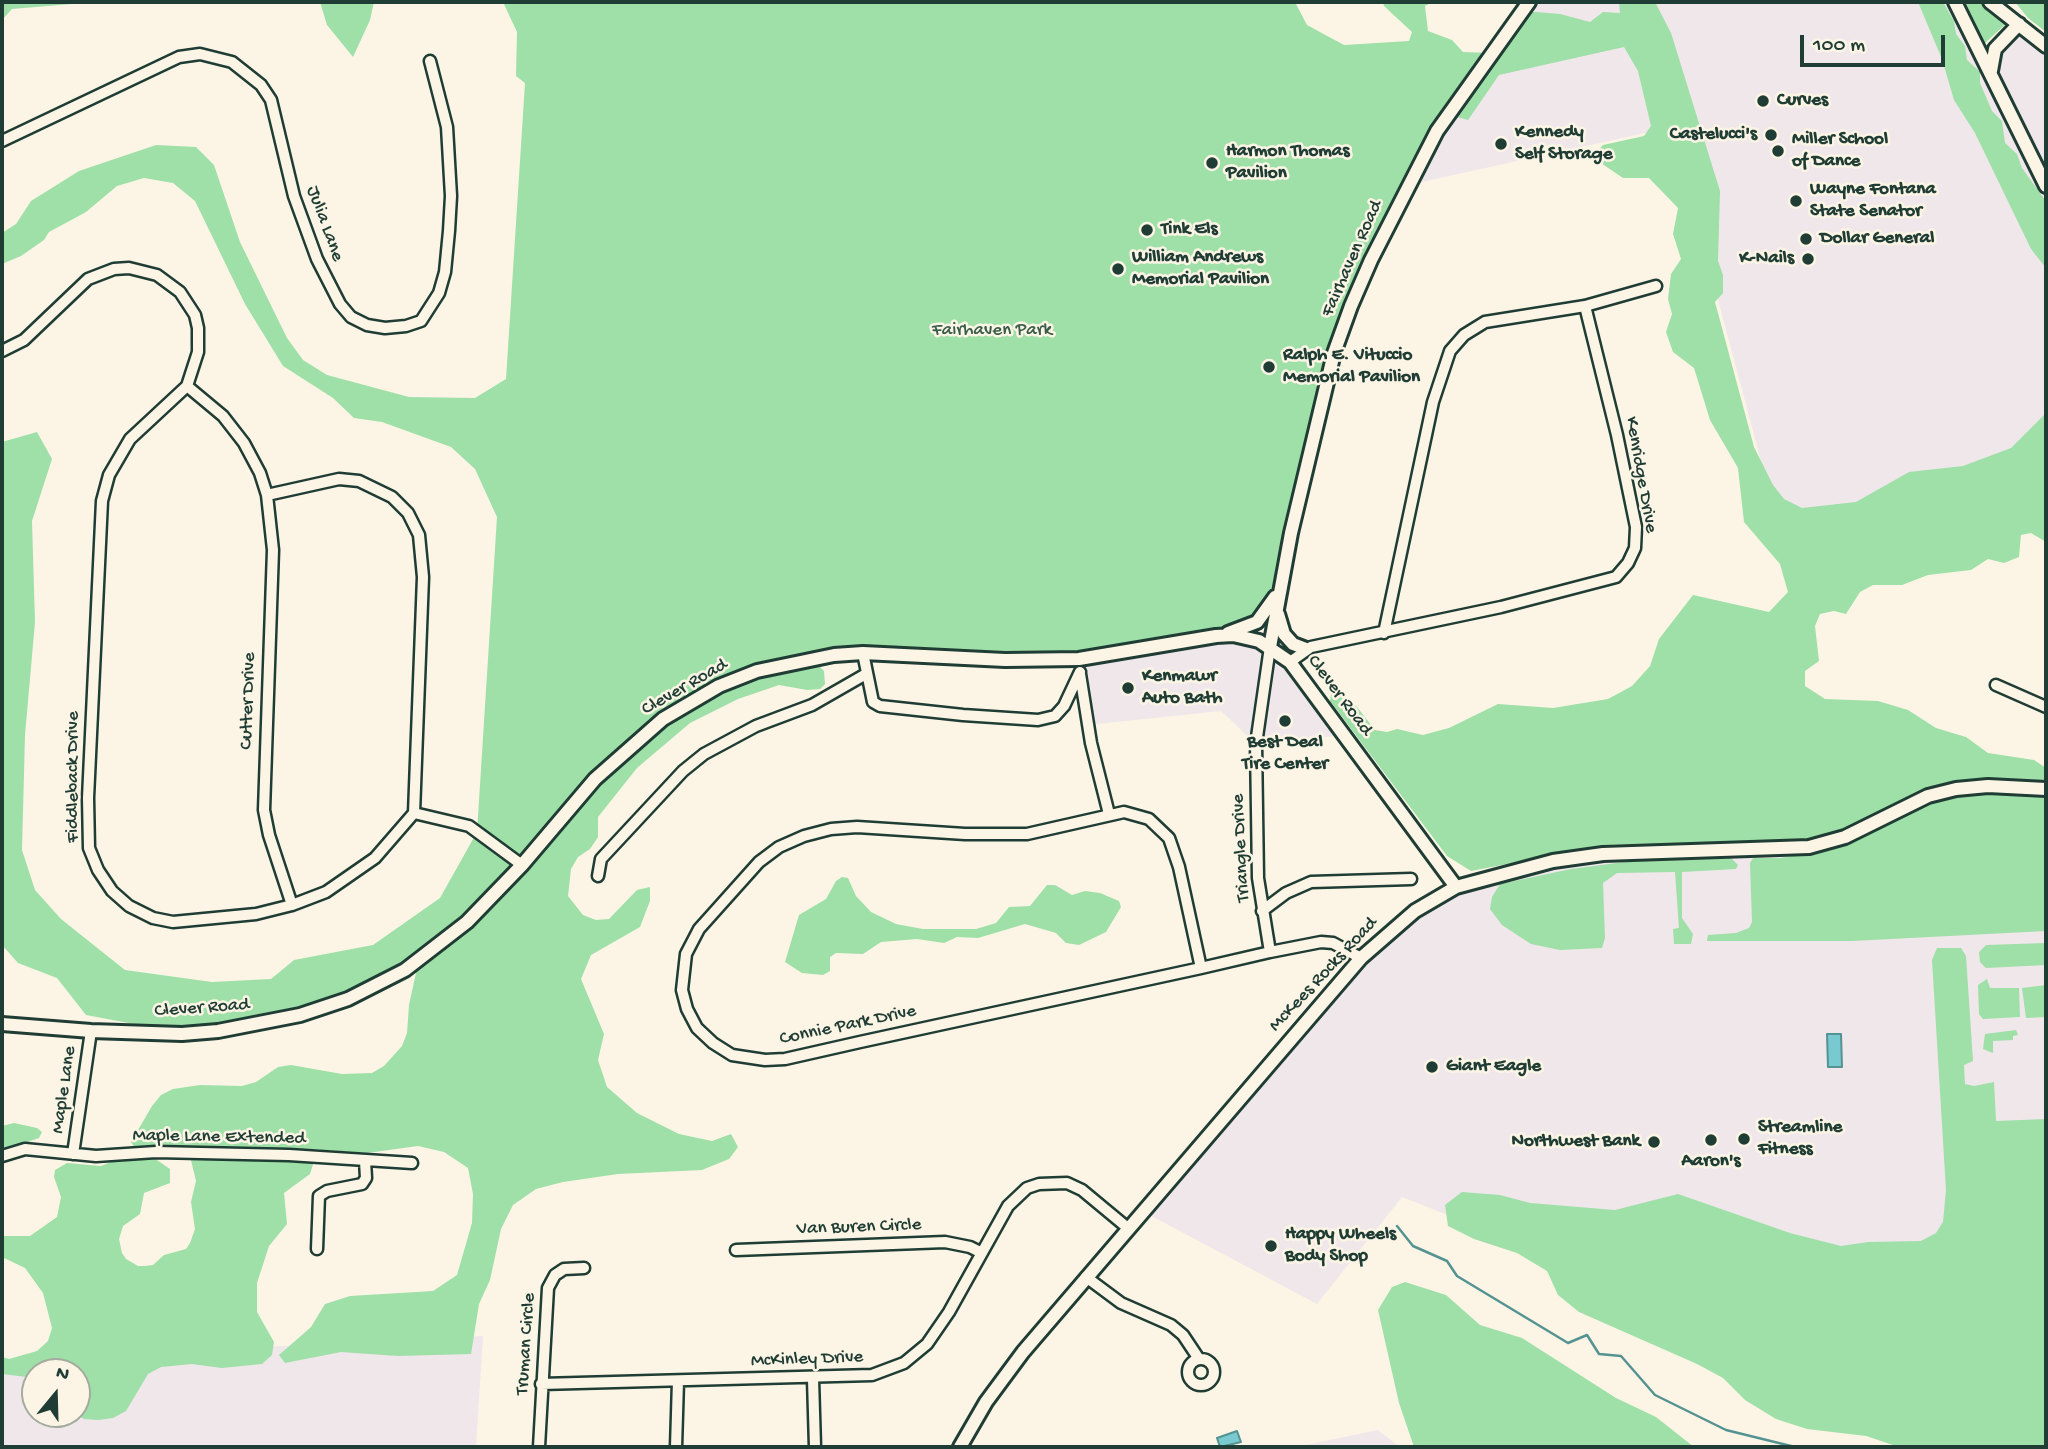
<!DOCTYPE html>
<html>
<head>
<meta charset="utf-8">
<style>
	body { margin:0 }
	#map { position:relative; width:2048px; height:1449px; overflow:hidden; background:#fcf5e5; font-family:"Gochi Hand",sans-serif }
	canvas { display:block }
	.frame { position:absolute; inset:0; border:4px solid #1f3d34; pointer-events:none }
	.north { position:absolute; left:21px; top:1358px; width:70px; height:70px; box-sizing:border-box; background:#fcf5e5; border:2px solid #a4ab9e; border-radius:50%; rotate:19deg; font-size:19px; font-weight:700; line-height:28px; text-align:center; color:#1f3d34 }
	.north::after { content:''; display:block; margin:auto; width:24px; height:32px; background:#1f3d34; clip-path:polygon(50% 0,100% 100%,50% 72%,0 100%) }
	.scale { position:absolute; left:1800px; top:35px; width:145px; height:32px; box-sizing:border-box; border:4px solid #1f3d34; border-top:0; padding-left:9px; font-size:21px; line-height:24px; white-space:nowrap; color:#1f3d34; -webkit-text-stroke:5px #fcf5e5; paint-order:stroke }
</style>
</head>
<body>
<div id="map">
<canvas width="2048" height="1449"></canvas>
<div class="frame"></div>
<div class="north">N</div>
<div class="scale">100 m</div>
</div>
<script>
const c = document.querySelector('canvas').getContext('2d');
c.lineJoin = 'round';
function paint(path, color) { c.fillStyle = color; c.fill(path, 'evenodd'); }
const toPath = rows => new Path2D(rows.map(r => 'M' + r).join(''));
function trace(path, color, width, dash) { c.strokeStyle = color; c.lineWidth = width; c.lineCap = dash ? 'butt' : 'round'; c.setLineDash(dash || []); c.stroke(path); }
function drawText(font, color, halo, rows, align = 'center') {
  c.font = font + ' "Gochi Hand",sans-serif'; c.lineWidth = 5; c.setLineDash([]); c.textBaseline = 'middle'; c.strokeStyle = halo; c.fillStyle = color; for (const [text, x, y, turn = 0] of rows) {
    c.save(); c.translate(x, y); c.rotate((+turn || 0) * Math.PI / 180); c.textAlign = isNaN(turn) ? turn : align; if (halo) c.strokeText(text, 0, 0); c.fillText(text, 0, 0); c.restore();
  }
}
paint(toPath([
	[1529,2,1955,2,1990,64,2019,24,2046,46,2046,443,1779,529,1672,127,1408,185],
	[1216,636,1270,647,1345,735,1256,744,1221,711,1088,725,1079,659],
	[2046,789,2046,1262,1617,1282,1402,1197,1317,1304,1144,1212,1361,958,1456,887,1553,861,1775,849],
	[483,1336,476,1447,2,1447,2,1360],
	[35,1372,77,1372,77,1414,35,1414],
	[1378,1430,1400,1447,1296,1447]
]), '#efe7ea');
paint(toPath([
	[2,2,96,2,12,9,2,20],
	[320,2,374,2,370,20,353,57,327,25],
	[503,2,1295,2,1307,25,1344,45,1409,41,1412,32,1384,6,1383,2,1433,2,1425,6,1428,31,1452,40,1463,52,1491,53,1437,131,1351,306,1286,560,1268,610,1240,629,1079,659,834,655,719,686,618,757,494,894,404,970,300,1014,182,1033,86,1015,57,978,18,963,2,945,2,442,37,432,52,459,32,521,35,622,25,735,22,850,35,890,61,919,125,970,212,982,271,979,294,960,373,945,440,898,477,832,497,517,475,469,451,447,382,422,354,418,333,398,283,366,245,304,195,201,173,183,144,178,117,186,86,212,49,232,44,240,21,256,2,264,2,233,16,224,31,201,79,171,156,145,196,147,214,165,240,242,287,338,303,360,327,375,409,397,475,398,506,379,525,83,516,76,517,32],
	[1619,2,1655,2,1671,33,1720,191,1718,261,1723,275,1723,293,1715,302,1754,447,1773,485,1784,499,1802,508,1856,502,1909,472,1963,466,2011,448,2046,413,2046,542,2031,533,2021,535,2019,557,2004,563,1988,559,1971,570,1928,575,1902,585,1873,585,1860,592,1846,614,1834,611,1820,614,1815,626,1819,661,1805,671,1805,686,1825,699,1878,701,1908,710,1936,728,1966,737,1988,753,2034,760,2046,768,2046,783,1993,779,1935,787,1831,835,1780,842,1605,845,1471,871,1447,856,1330,701,1331,694,1338,694,1357,707,1375,730,1387,732,1397,729,1423,735,1449,728,1498,704,1553,708,1608,699,1632,686,1650,666,1659,639,1693,595,1769,612,1788,592,1780,564,1744,522,1738,468,1710,420,1694,368,1673,352,1666,332,1672,314,1668,299,1671,274,1681,259,1673,234,1678,208,1649,178,1623,178,1592,157,1603,145,1644,136,1651,126,1638,71,1624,47,1499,75,1468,120,1450,115,1524,11,1560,14,1590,22,1603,12,1620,13],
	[1918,2,1943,2,1954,21,1956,34,1965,46,1967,60,1980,72,1980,83,1992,111,2002,121,2005,143,2017,154,2022,168,2045,200,2046,268,2031,249,1975,133,1954,100,1942,59],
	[1963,2,1978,2,2008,22,1984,44],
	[2015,2,2046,2,2046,32,2028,18],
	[796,664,819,666,824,671,825,684,820,689,807,690,779,685,738,699,690,723,637,768,598,817,598,837,590,849,578,857,571,869,568,896,583,915,596,920,609,919,637,890,650,887,650,901,640,927,591,955,581,979,604,1034,598,1060,607,1087,637,1113,679,1134,712,1141,731,1134,738,1147,729,1159,702,1170,618,1174,563,1182,536,1189,513,1205,501,1229,490,1280,479,1304,471,1354,398,1356,341,1352,285,1363,279,1355,311,1327,325,1304,350,1296,433,1291,457,1275,472,1223,473,1194,468,1168,444,1152,418,1146,367,1153,307,1149,289,1153,136,1150,131,1142,152,1106,161,1095,173,1089,200,1085,242,1086,256,1082,278,1067,291,1065,342,1074,372,1073,384,1066,402,1046,407,1033,409,1005,417,968,598,779,665,722,720,688],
	[1991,790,2046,794,2046,931,1852,941,1707,941,1708,935,1736,933,1749,928,1752,922,1750,863,1753,858,1781,858,1819,850,1929,801],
	[1662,857,1731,858,1738,865,1736,869,1682,872,1682,918,1693,934,1691,944,1674,944,1673,929,1679,928,1675,872,1617,873,1603,883,1605,938,1602,948,1560,950,1531,944,1502,925,1490,909,1492,897,1500,884,1571,869],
	[842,877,848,878,856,896,871,912,896,924,923,929,976,929,996,923,1009,907,1030,906,1047,885,1055,885,1072,895,1085,891,1100,893,1119,901,1121,907,1106,932,1079,945,1066,943,1056,933,1025,924,978,938,957,937,944,943,917,939,881,942,863,954,836,953,830,957,830,971,823,975,802,973,785,962,799,915,826,899,836,881],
	[2046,943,2046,965,1986,968,1980,962,1979,952,1986,945],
	[1937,948,1961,948,1966,956,1973,1061,1964,1065,1965,1084,1974,1086,1994,1082,1996,1121,2046,1119,2046,1447,1899,1447,1866,1436,1807,1429,1776,1419,1745,1400,1723,1378,1697,1364,1579,1312,1558,1295,1547,1271,1517,1253,1474,1239,1448,1226,1445,1205,1462,1192,1500,1195,1530,1203,1615,1210,1678,1194,1790,1233,1841,1246,1868,1242,1921,1241,1936,1233,1943,1222,1946,1190,1932,960],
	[1987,979,1990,988,2019,988,2020,1017,1983,1019,1979,1014,1978,985],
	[2046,985,2046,1017,2026,1018,2022,988],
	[2016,1030,2018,1035,2013,1036,2013,1040,1993,1041,1993,1053,1983,1049,1985,1034],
	[14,1123,37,1128,42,1132,39,1138,2,1151,2,1126],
	[190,1156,315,1158,310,1174,284,1193,287,1224,269,1246,257,1283,257,1312,274,1342,272,1355,262,1364,222,1368,192,1364,161,1367,148,1374,126,1411,113,1418,98,1420,84,1419,77,1414,77,1372,35,1372,35,1378,2,1374,2,1357,9,1359,37,1351,48,1341,52,1328,43,1293,25,1268,2,1257,2,1236,30,1236,57,1217,61,1197,54,1177,55,1170,67,1163,101,1166,113,1161,154,1158,170,1169,170,1183,144,1193,140,1214,123,1226,119,1239,122,1253,126,1259,138,1266,145,1266,153,1265,164,1255,186,1249,190,1243,195,1229,191,1202,196,1181],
	[1405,1282,1446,1295,1480,1325,1522,1338,1616,1398,1656,1417,1694,1447,1414,1447,1399,1403,1378,1310,1392,1287]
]), '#9fdfa8');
const water = toPath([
	[1827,1034,1841,1034,1842,1067,1828,1067,1827,1034],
	[1237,1431,1241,1442,1220,1447,1217,1438,1237,1431]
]);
paint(water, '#79cad0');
trace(water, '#559292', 2);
trace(toPath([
	[1397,1226,1413,1246,1447,1261,1457,1276,1568,1343,1587,1335,1599,1354,1621,1356,1655,1395,1726,1430,1795,1447]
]), '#559292', 2.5);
const minor = toPath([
	[2,141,179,57,200,54,232,62,261,85,271,100,294,196,317,259,340,304,351,317,367,325,385,328,406,326,421,321,439,293,445,272,449,231,451,196,447,127,430,61],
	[2,351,24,340,88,279,114,269,129,268,157,275,180,292,195,315,198,328,198,352,187,386,130,439,109,475,102,501,88,798,89,848,98,870,112,891,129,906,153,918,173,922,256,914,292,905,326,892,375,858,414,813,423,577,419,535,408,513,392,497,359,481,339,479,267,495,260,473,244,443,223,416,187,386],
	[267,495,273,550,264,810,269,835,292,905],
	[1384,633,1433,402,1450,351,1464,335,1485,322,1585,306,1656,286],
	[1270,647,1256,744,1258,878,1270,952,1321,942,1333,943,1361,958],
	[863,653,873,702,880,706,963,715,1038,720,1055,716,1064,706,1080,672],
	[1290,662,1311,647,1501,607,1616,577,1628,563,1635,548,1636,527,1617,435,1585,306],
	[1080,674,1091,743,1109,814],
	[1996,685,2046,707],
	[414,813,469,826,522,865],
	[598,876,601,859,683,771,704,754,756,726,812,705,866,674],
	[1262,911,1286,893,1311,882,1411,879],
	[1201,968,1179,867,1169,838,1149,819,1124,812,1027,834,965,834,857,827,831,829,804,836,779,847,759,862,699,929,686,954,682,990,687,1009,697,1028,713,1043,732,1055,765,1060,785,1059,860,1042,1201,968,1270,952],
	[73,1154,91,1031],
	[2,1156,25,1149,96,1156,156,1152,289,1155,412,1163],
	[317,1249,319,1196,327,1191,362,1184,366,1178,365,1161],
	[736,1250,945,1242,970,1247,982,1253],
	[1086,1277,1121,1303,1171,1325,1183,1335,1199,1359],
	'1188 1372a13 13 0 1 1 26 0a13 13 0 1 1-26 0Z',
	[813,1379,815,1447],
	[541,1384,872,1375,904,1363,927,1344,949,1312,1008,1206,1027,1188,1039,1184,1067,1183,1082,1190,1129,1229],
	[539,1447,548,1288,555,1275,564,1269,584,1268],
	[676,1447,678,1381]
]);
const tertiary = toPath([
	[1955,2,2046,186],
	[1990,2,2046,46],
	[1991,71,1995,49,2019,24],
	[1278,614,1284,634,1293,644,1306,649],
	[1228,633,1257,622,1275,597],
	[1270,647,1291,533,1334,353,1351,306,1371,260,1437,131,1529,2],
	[2,1024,91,1031,182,1034,218,1031,300,1015,348,999,405,970,467,922,522,865,595,779,663,719,719,686,757,671,834,655,863,653,1005,660,1079,659,1216,636,1233,635,1259,641,1290,662,1456,887],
	[960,1447,986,1402,1023,1352,1361,958,1415,911,1456,887,1553,861,1603,854,1809,847,1845,837,1928,796,1956,789,1988,786,2046,789]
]);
trace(minor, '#1f3d34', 15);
trace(tertiary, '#1f3d34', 18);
trace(minor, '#fcf5e5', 10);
trace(tertiary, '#fcf5e5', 12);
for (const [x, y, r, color] of [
	[1763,101,7,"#1f3d34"],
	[1771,135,7,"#1f3d34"],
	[1501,144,7,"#1f3d34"],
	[1778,151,7,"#1f3d34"],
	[1212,163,7,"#1f3d34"],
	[1796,201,7,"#1f3d34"],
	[1147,230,7,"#1f3d34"],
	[1806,239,7,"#1f3d34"],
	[1808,259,7,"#1f3d34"],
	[1118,269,7,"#1f3d34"],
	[1269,367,7,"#1f3d34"],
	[1128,688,7,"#1f3d34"],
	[1285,721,7,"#1f3d34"],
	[1432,1067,7,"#1f3d34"],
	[1744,1139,7,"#1f3d34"],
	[1711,1140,7,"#1f3d34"],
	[1654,1142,7,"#1f3d34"],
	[1271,1246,7,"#1f3d34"]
]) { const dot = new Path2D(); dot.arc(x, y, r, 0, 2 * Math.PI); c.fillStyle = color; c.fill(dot); trace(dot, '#fcf5e5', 2.5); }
drawText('bold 19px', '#1f3d34', '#fcf5e5', [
	["Curves",1777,101],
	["Kennedy",1515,133],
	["Self Storage",1515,155],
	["Castelucci's",1757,135,"right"],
	["Miller School",1792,140],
	["of Dance",1792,162],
	["Harmon Thomas",1226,152],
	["Pavilion",1226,174],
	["Wayne Fontana",1810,190],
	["State Senator",1810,212],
	["Tink Els",1161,230],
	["Dollar General",1820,239],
	["William Andrews",1132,258],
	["Memorial Pavilion",1132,280],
	["K-Nails",1794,259,"right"],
	["Ralph E. Vituccio",1283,356],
	["Memorial Pavilion",1283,378],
	["Kenmawr",1142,677],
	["Auto Bath",1142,699],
	["Best Deal",1285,743,"center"],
	["Tire Center",1285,765,"center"],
	["Giant Eagle",1446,1067],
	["Streamline",1758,1128],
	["Fitness",1758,1150],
	["Northwest Bank",1640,1142,"right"],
	["Aaron's",1711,1162,"center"],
	["Happy Wheels",1285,1235],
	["Body Shop",1285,1257]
], 'left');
drawText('19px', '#1f3d34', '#fcf5e5', [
	["Julia Lane",324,224,70],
	["Fairhaven Road",1353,259,-66],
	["Kenridge Drive",1640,475,80],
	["Clever Road",685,688,-30],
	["Clever Road",1339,696,53],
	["Cutter Drive",249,701,-88],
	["Fiddleback Drive",74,777,-90],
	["Triangle Drive",1242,848,-93],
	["McKees Rocks Road",1324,975,-47],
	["Clever Road",202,1009,-4],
	["Connie Park Drive",848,1026,-12],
	["Maple Lane",65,1090,-82],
	["Maple Lane Extended",219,1138,1],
	["Van Buren Circle",859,1228,-2],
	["Truman Circle",527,1344,-86],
	["McKinley Drive",807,1360,-2]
]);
drawText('19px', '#395d4b', '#fcf5e5', [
	["Fairhaven Park",992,331]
]);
</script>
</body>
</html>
